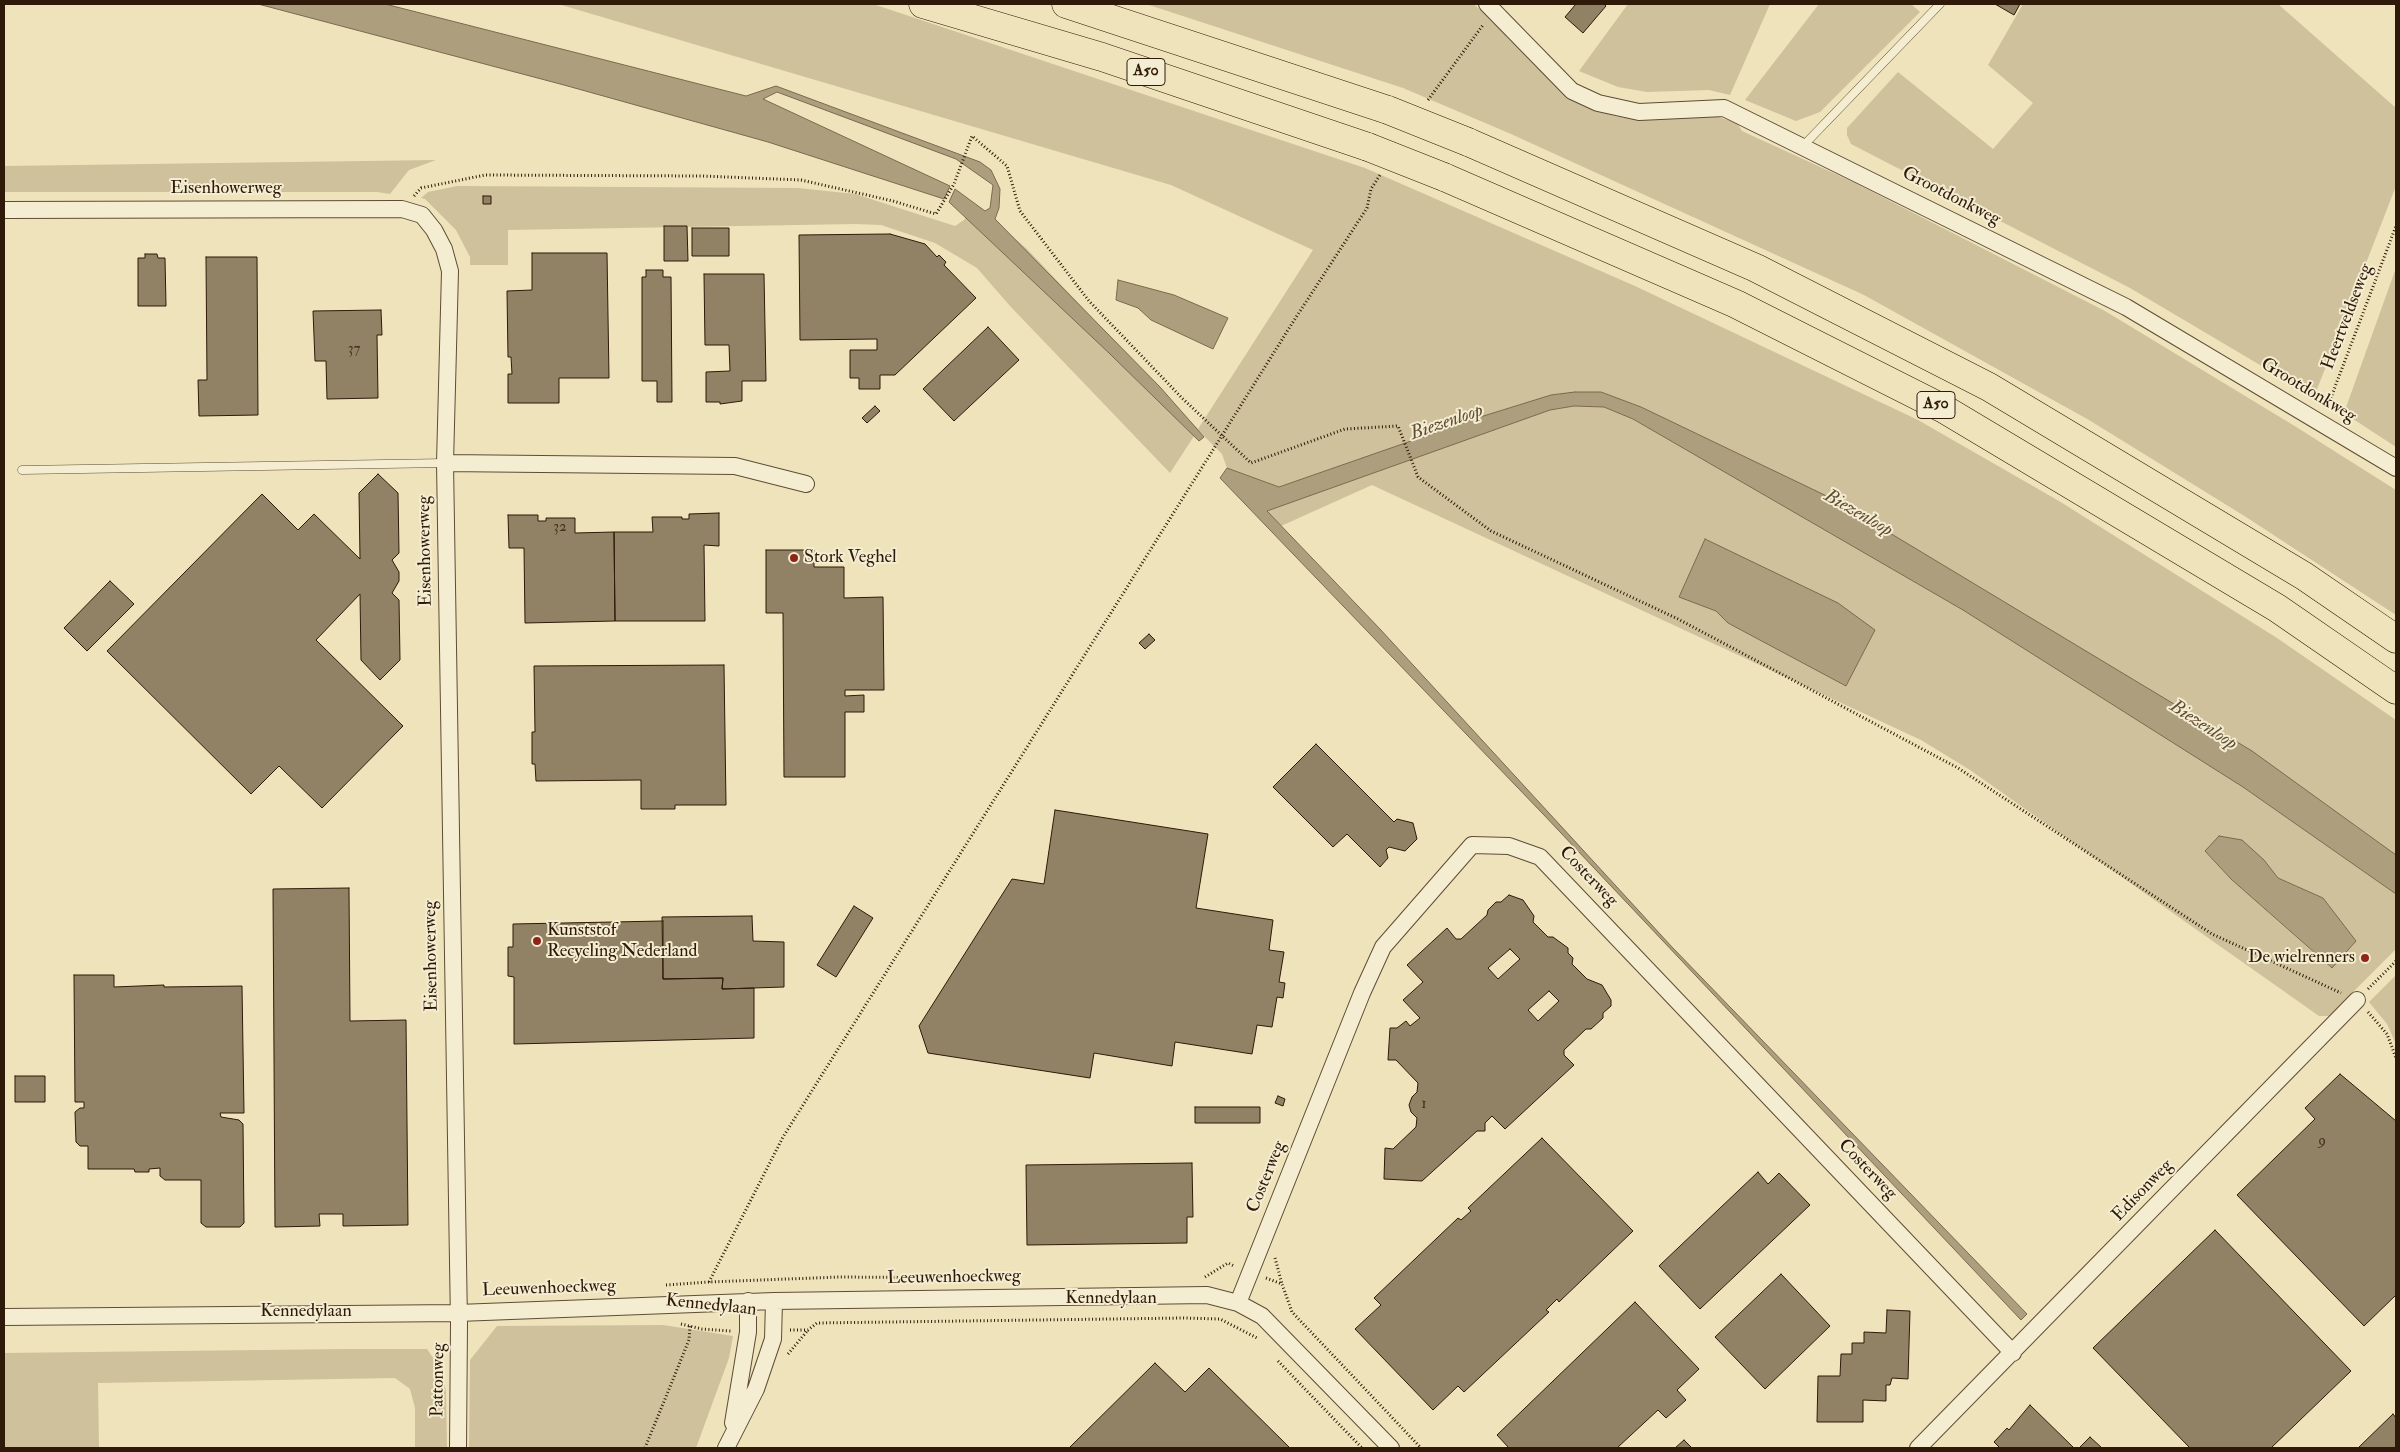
<!DOCTYPE html>
<html>
<head>
<meta charset="utf-8">
<style>
	body { margin:0 }
	#map { position:relative; width:2400px; height:1452px; overflow:hidden; background:#eee3ba; font-family:"IM FELL Double Pica",serif }
	canvas { display:block }
	.frame { position:absolute; inset:0; border:5px solid #2f1908; pointer-events:none }
</style>
</head>
<body>
<div id="map">
<canvas width="2400" height="1452"></canvas>
<div class="frame"></div>
</div>
<script>
const c = document.querySelector('canvas').getContext('2d');
c.lineJoin = 'round';
function paint(path, color) { c.fillStyle = color; c.fill(path, 'evenodd'); }
const toPath = rows => new Path2D(rows.map(r => 'M' + r).join(''));
function trace(path, color, width, dash) { c.strokeStyle = color; c.lineWidth = width; c.lineCap = dash ? 'butt' : 'round'; c.setLineDash(dash || []); c.stroke(path); }
function drawText(font, color, halo, rows, align = 'center') {
  c.font = font + ' "IM FELL Double Pica",serif'; c.lineWidth = 4; c.setLineDash([]); c.textBaseline = 'middle'; c.strokeStyle = halo; c.fillStyle = color; for (const [text, x, y, turn = 0] of rows) {
    c.save(); c.translate(x, y); c.rotate((+turn || 0) * Math.PI / 180); c.textAlign = isNaN(turn) ? turn : align; if (halo) c.strokeText(text, 0, 0); c.fillText(text, 0, 0); c.restore();
  }
}
paint(toPath([
	[558,4,873,4,1365,168,1635,286,1918,420,2059,501,2277,638,2396,720,2396,855,2251,751,1835,500,1641,407,1601,392,1551,395,1477,418,1279,487,1227,468,1222,454,1198,430,1170,473,1010,306,977,268,935,243,881,225,855,224,508,230,508,265,470,265,470,257,456,230,425,199,421,198,428,192,457,186,798,188,855,194,955,226,964,220,976,204,1027,249,1198,429,1313,250,1171,185],
	[1146,4,1473,4,1496,21,1508,39,1568,93,1587,105,1614,116,1639,120,1709,114,1737,123,1742,131,1853,182,2105,311,2293,425,2396,490,2396,615,2246,517,2089,420,1864,295,1511,134,1403,88],
	[1628,4,1770,4,1730,95,1709,90,1647,92,1618,87,1579,71],
	[1819,4,1911,4,1920,12,1820,112,1796,121,1745,100],
	[2023,4,2278,4,2396,108,2396,186,2314,397,2130,288,1851,144,1847,135,1847,128,1898,72,1993,149,2033,103,1988,65],
	[436,160,409,170,390,194,377,192,4,192,4,166],
	[2396,268,2396,447,2344,413],
	[1574,406,1604,407,1633,419,1963,610,2243,787,2396,894,2396,949,2329,1016,2319,1016,1970,770,1921,740,1372,485,1281,526,1267,511,1550,410],
	[1705,539,1765,569,1875,630,1846,686,1728,623,1716,611,1680,597],
	[2205,851,2264,860,2278,878,2323,898,2356,941,2331,968,2231,879],
	[2396,975,2396,1044,2387,1024,2369,1002],
	[663,1325,733,1336,729,1358,696,1448,469,1448,470,1360,497,1326],
	[347,1349,427,1349,438,1365,446,1391,447,1448,415,1448,415,1408,410,1389,395,1378,98,1383,99,1448,4,1448,4,1353]
]), '#cec19c');
const water = toPath([
	[258,4,385,4,746,96,776,86,980,162,991,170,1000,189,999,208,995,219,1160,387,1204,437,1199,441,1110,354,949,202,955,189,985,211,990,208,993,185,956,159,777,92,763,99,950,186,944,199,768,142,564,85,258,4],
	[1118,280,1174,295,1228,318,1213,349,1151,320,1138,308,1116,300,1118,280],
	[1575,392,1601,392,1641,407,1835,500,2252,751,2396,855,2396,894,2243,787,1963,610,1633,419,1604,407,1574,406,1550,410,1267,511,1380,629,1672,947,2027,1314,2021,1320,1543,814,1220,478,1227,468,1279,487,1477,418,1551,395,1575,392],
	[1705,539,1838,603,1875,630,1846,686,1728,623,1716,611,1679,597,1705,539],
	[2219,836,2242,840,2264,860,2278,878,2323,898,2356,941,2332,968,2231,879,2205,851,2219,836]
]);
paint(water, '#ad9e7d');
trace(water, '#7b694e', 1);
const building = toPath([
	[1576,4,1604,4,1606,6,1583,33,1565,17,1576,4],
	[1995,4,2020,4,2014,15,1995,4],
	[483,196,491,196,491,204,483,204,483,196],
	[664,226,687,226,688,261,664,261,664,226],
	[692,228,729,228,729,256,692,256,692,228],
	[890,234,925,244,937,257,939,255,946,262,944,265,976,298,895,375,880,375,880,389,859,389,859,378,850,378,850,350,877,350,877,339,800,340,799,235,890,234],
	[532,253,607,253,609,378,559,378,559,403,508,403,508,374,512,374,511,357,508,357,507,291,532,290,532,253],
	[145,254,157,254,158,258,165,258,166,306,138,306,138,258,145,258,145,254],
	[206,257,257,257,258,415,199,416,198,380,207,380,206,257],
	[646,270,663,270,663,277,671,277,672,402,657,402,657,381,642,381,642,277,646,277,646,270],
	[704,274,764,274,766,381,742,381,742,401,720,404,720,402,706,402,706,372,730,371,729,345,705,345,704,274],
	[381,310,382,335,377,335,378,398,327,399,326,361,315,361,313,311,381,310],
	[988,327,1019,360,954,421,923,389,988,327],
	[875,406,880,411,867,423,862,418,875,406],
	[378,474,398,493,399,553,392,560,399,572,399,581,392,593,399,600,400,660,380,680,361,660,360,594,316,640,403,726,322,808,279,766,251,794,107,651,262,494,298,530,314,514,360,559,359,493,378,474],
	[719,513,719,546,704,545,705,621,615,621,614,532,653,532,652,517,682,517,682,519,689,519,689,514,719,513],
	[508,515,538,515,538,521,546,521,546,518,575,518,575,533,614,532,615,621,525,623,524,548,509,548,508,515],
	[766,550,814,550,814,567,844,567,844,598,883,597,884,690,845,690,845,696,864,695,864,712,845,712,845,777,784,777,783,613,766,613,766,550],
	[110,581,134,604,87,651,64,628,110,581],
	[1149,634,1155,640,1145,649,1139,643,1149,634],
	[724,665,726,805,675,805,675,809,641,809,641,780,536,781,535,764,532,764,532,732,535,732,534,666,724,665],
	[1316,744,1394,822,1397,819,1413,823,1417,839,1405,851,1389,847,1386,850,1388,858,1380,867,1347,834,1333,847,1273,787,1316,744],
	[1055,810,1208,834,1196,908,1273,920,1269,950,1284,952,1279,982,1285,983,1283,998,1277,997,1272,1027,1257,1025,1252,1054,1175,1042,1172,1066,1094,1053,1090,1078,928,1053,919,1026,1012,879,1044,884,1055,810],
	[349,888,350,1021,406,1020,408,1225,343,1226,343,1214,319,1214,320,1226,275,1227,273,889,349,888],
	[1509,895,1523,900,1534,916,1533,922,1548,937,1553,937,1568,948,1568,953,1573,958,1572,964,1587,979,1602,985,1611,1000,1611,1006,1603,1013,1603,1018,1591,1029,1586,1029,1564,1050,1564,1055,1574,1065,1505,1129,1492,1116,1485,1123,1485,1131,1477,1131,1422,1181,1384,1179,1385,1148,1393,1149,1416,1127,1417,1118,1411,1112,1409,1105,1412,1097,1417,1092,1418,1083,1396,1060,1388,1060,1390,1028,1397,1028,1406,1021,1410,1026,1420,1018,1403,1000,1423,982,1407,965,1447,928,1456,939,1461,939,1487,915,1488,910,1496,902,1501,902,1509,895],
	[1510,949,1520,959,1498,979,1488,968,1510,949],
	[1549,991,1559,1001,1538,1021,1528,1010,1549,991],
	[854,906,873,918,836,977,817,965,854,906],
	[752,916,753,941,784,942,784,987,722,989,723,978,663,979,662,917,752,916],
	[663,921,663,979,723,978,722,989,754,988,754,1038,514,1044,514,977,508,976,508,947,513,947,513,924,663,921],
	[74,975,114,975,114,987,164,985,164,987,242,986,244,1113,220,1113,221,1117,239,1120,243,1124,244,1223,240,1227,206,1227,201,1223,201,1180,165,1180,160,1176,160,1168,149,1169,149,1172,135,1172,134,1169,88,1169,88,1146,80,1146,76,1142,75,1112,80,1108,84,1108,84,1102,75,1102,74,975],
	[2340,1074,2396,1121,2396,1295,2364,1326,2237,1195,2315,1119,2305,1108,2340,1074],
	[15,1076,45,1076,45,1102,15,1102,15,1076],
	[1278,1096,1285,1099,1283,1106,1275,1103,1278,1096],
	[1195,1107,1260,1107,1260,1123,1195,1123,1195,1107],
	[1542,1138,1633,1231,1559,1302,1557,1299,1546,1310,1549,1312,1464,1392,1458,1386,1433,1410,1355,1329,1381,1305,1374,1298,1458,1218,1461,1220,1471,1211,1468,1208,1542,1138],
	[1192,1163,1193,1217,1187,1217,1187,1243,1027,1245,1026,1165,1192,1163],
	[1758,1172,1768,1184,1779,1173,1810,1205,1700,1309,1659,1266,1758,1172],
	[2215,1230,2351,1371,2271,1448,2190,1448,2093,1348,2215,1230],
	[1781,1274,1830,1326,1765,1389,1715,1337,1781,1274],
	[1635,1302,1699,1369,1677,1390,1686,1400,1666,1418,1658,1410,1617,1448,1509,1448,1497,1435,1635,1302],
	[1887,1310,1910,1311,1908,1379,1892,1378,1890,1385,1886,1385,1886,1401,1863,1400,1863,1422,1817,1422,1818,1376,1840,1376,1841,1354,1852,1354,1852,1343,1864,1343,1864,1332,1886,1333,1887,1310],
	[1155,1363,1185,1392,1209,1368,1290,1448,1069,1448,1155,1363],
	[2030,1405,2074,1448,2000,1448,1994,1442,2007,1428,2009,1430,2030,1405],
	[2393,1414,2396,1418,2396,1448,2358,1448,2393,1414],
	[2090,1437,2102,1448,2079,1448,2090,1437],
	[1684,1440,1692,1448,1675,1448,1684,1440]
]);
paint(building, '#928265');
trace(building, '#2f1908', 1);
const service = toPath([
	[1803,146,1940,4],
	[22,470,445,463]
]);
const minor = toPath([
	[1487,4,1572,91,1598,103,1639,112,1724,108,2126,307,2396,468],
	[4,210,402,209,422,215,434,230,444,249,450,271,445,463,459,1323,458,1448],
	[445,463,735,466,806,484],
	[1238,1303,1362,993,1383,947,1472,845,1509,846,1540,857,2013,1353],
	[4,1317,458,1313,774,1301,1207,1295,1238,1303,1262,1316,1391,1448],
	[733,1423,748,1332,748,1301],
	[726,1448,756,1389,773,1339,774,1301],
	[1918,1448,2357,1000]
]);
const motorway = toPath([
	[923,4,1102,57,1368,147],
	[1066,4,1388,110],
	[1468,142,1756,268,1989,387,2304,576,2396,639],
	[1444,177,1736,304,1944,409,2277,608,2396,690]
]);
trace(service, '#5f4c34', 9);
trace(minor, '#5f4c34', 18);
trace(motorway, '#2f1908', 29);
trace(toPath([
	[1428,100,1483,25],
	[414,196,421,188,485,175,702,176,801,180,893,201,936,214,954,184,972,136,1007,166,1020,211,1089,301,1182,398,1251,463,1345,429,1398,426,1418,477,1491,531,1678,619,1958,768,2212,934,2341,993],
	[2327,408,2396,226],
	[2368,989,2396,961],
	[2368,1012,2387,1034,2396,1058],
	[1275,1258,1282,1284],
	[1205,1277,1228,1263,1234,1266],
	[1266,1278,1282,1284,1292,1312,1421,1448],
	[709,1282,783,1137,1293,322,1367,208,1371,189,1380,175],
	[666,1285,709,1282,840,1277,967,1278],
	[681,1324,702,1329,731,1331],
	[790,1330,808,1330,817,1323,1184,1318,1220,1319,1257,1338],
	[788,1354,808,1330],
	[1278,1361,1362,1448],
	[645,1448,689,1340,690,1326]
]), '#2f1908', 3, [1, 2.5]);
trace(service, '#f4edd2', 8);
trace(minor, '#f4edd2', 16);
trace(motorway, '#eee3ba', 28);
const motorwayBridge = toPath([
	[1388,110,1468,142],
	[1368,147,1444,177]
]);
trace(motorwayBridge, '#2f1908', 29, []);
trace(motorwayBridge, '#eee3ba', 28);
for (const [x, y, r, color] of [
	[794,558,5,"#8f2418"],
	[537,941,5,"#8f2418"],
	[2365,958,5,"#8f2418"]
]) { const dot = new Path2D(); dot.arc(x, y, r, 0, 2 * Math.PI); c.fillStyle = color; c.fill(dot); trace(dot, '#f4edd2', 2); }
drawText('15px', '#48331f', null, [
	["37",354,350],
	["32",560,528],
	["1",1424,1105],
	["9",2322,1142]
]);
for (const [x, y, w] of [
	[1146,72,38],
	[1936,405,38]
]) { const box = new Path2D(); box.roundRect(x - w / 2, y - 13.5, w, 27, 4); c.fillStyle = '#f4edd2'; c.fill(box); trace(box, '#2f1908', 1); }
drawText('bold 16px', '#2f1908', null, [
	["A50",1146,72],
	["A50",1936,405]
]);
drawText('18px', '#2f1908', '#f4edd2', [
	["Eisenhowerweg",226,189],
	["Grootdonkweg",1951,197,27],
	["Heertveldseweg",2348,317,-69],
	["Grootdonkweg",2308,391,31],
	["Eisenhowerweg",426,551,-91],
	["Costerweg",1588,877,46],
	["Eisenhowerweg",432,956,-91],
	["Costerweg",1867,1170,46],
	["Costerweg",1267,1177,-68],
	["Edisonweg",2143,1191,-46],
	["Leeuwenhoeckweg",954,1278,-1],
	["Leeuwenhoeckweg",549,1289,-2],
	["Kennedylaan",1111,1299],
	["Kennedylaan",711,1306,6],
	["Kennedylaan",306,1312],
	["Pattonweg",439,1380,-89]
]);
drawText('18px', '#2f1908', '#f4edd2', [
	["Stork Veghel",804,558],
	["Kunststof",547,931],
	["Recycling Nederland",547,952],
	["De wielrenners",2355,958,"right"]
], 'left');
drawText('italic 19px', '#614e37', '#f4edd2', [
	["Biezenloop",1447,423,-19],
	["Biezenloop",1858,514,30],
	["Biezenloop",2203,726,33]
]);
</script>
</body>
</html>
